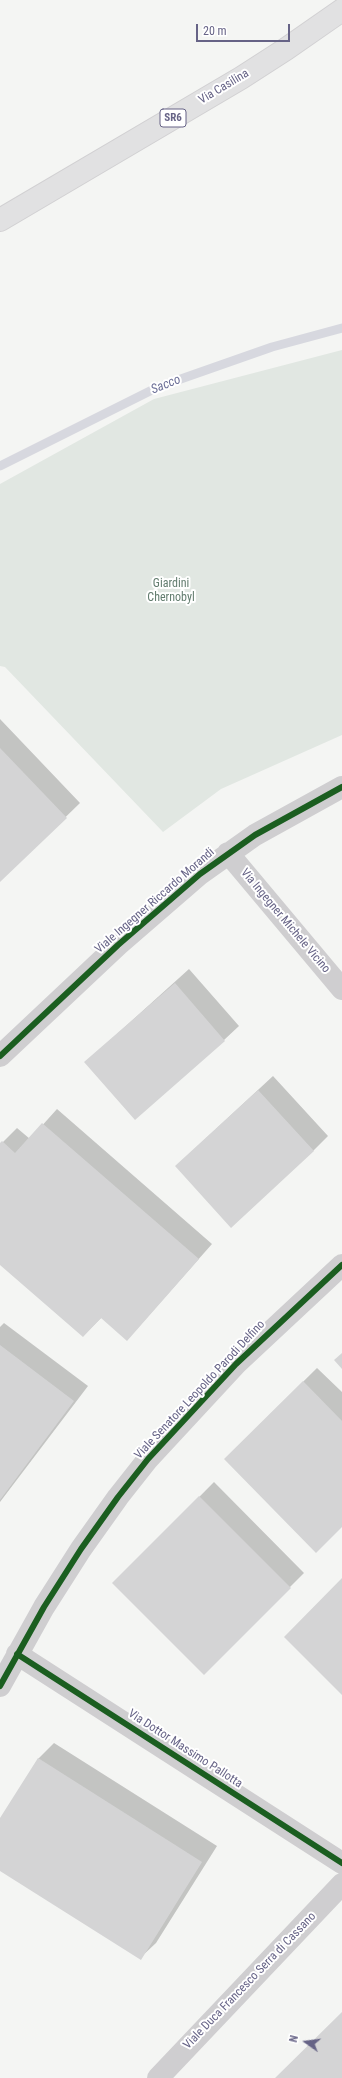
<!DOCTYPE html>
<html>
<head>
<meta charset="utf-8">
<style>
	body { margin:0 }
	#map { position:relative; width:342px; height:2078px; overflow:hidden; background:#f4f5f3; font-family:"Roboto Condensed",sans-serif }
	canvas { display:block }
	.north { position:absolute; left:286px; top:2022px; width:40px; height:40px; -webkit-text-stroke:3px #fff; paint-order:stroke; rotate:284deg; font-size:11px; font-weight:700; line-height:16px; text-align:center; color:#666386 }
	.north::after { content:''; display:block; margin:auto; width:14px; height:18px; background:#666386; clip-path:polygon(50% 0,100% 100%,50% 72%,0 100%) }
	.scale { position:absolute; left:196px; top:24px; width:94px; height:18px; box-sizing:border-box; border:2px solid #666386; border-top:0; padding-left:5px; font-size:12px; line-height:14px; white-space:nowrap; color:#666386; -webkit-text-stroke:3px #fff; paint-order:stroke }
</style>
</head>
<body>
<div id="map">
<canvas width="342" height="2078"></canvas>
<div class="north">N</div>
<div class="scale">20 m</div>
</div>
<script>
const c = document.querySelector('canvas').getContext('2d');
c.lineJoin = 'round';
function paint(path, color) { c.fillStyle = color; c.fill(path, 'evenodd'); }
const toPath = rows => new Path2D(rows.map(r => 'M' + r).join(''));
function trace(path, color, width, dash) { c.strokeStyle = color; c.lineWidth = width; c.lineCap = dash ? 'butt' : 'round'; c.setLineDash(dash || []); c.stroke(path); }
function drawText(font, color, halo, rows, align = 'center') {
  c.font = font + ' "Roboto Condensed",sans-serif'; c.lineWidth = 4; c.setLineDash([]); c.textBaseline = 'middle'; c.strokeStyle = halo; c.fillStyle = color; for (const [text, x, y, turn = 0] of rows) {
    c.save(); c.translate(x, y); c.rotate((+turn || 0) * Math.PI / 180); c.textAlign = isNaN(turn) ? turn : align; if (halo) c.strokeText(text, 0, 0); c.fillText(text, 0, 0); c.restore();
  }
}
paint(toPath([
	[342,350,342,735,221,789,163,832,5,667,0,666,0,484,154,399]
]), '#e1e7e2');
paint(toPath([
	[0,719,80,803,0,881],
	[189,969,239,1026,224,1040,86,1062],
	[273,1076,328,1136,313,1151,176,1166],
	[57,1109,212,1244,127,1340,102,1317,83,1336,0,1263,0,1145,17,1128,30,1139],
	[4,1323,88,1386,0,1502,0,1327],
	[317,1368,342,1392,342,1526,225,1459],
	[214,1482,304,1573,204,1673,114,1583],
	[54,1743,217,1846,156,1943,140,1958,0,1870,0,1820,38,1759]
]), '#0003');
trace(toPath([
	[0,466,158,387,272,347,342,328]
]), '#d7d8df', 9);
paint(toPath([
	[0,748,67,818,0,882],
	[175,983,225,1041,135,1120,84,1062],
	[258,1090,314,1151,231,1228,175,1166],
	[42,1123,199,1259,127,1341,101,1318,83,1337,0,1265,0,1143,2,1141,15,1153],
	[0,1345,74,1401,0,1500],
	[342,1353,342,1369,334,1360],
	[303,1381,342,1421,342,1527,316,1553,224,1459],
	[199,1496,291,1588,204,1675,112,1583],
	[342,1578,342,1695,284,1637],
	[38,1758,202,1862,141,1960,0,1871,0,1818],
	[342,2012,342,2078,275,2078]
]), '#d4d4d5');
const primary = toPath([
	[0,220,241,78,286,49,342,10]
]);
trace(primary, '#d1d0d2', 24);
trace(toPath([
	[228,853,342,989],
	[0,1056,118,945,200,874,255,835,342,787],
	[17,1654,342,1863],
	[0,1686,44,1607,81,1549,118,1497,148,1459,236,1364,342,1265],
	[158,2078,342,1884]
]), '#cfced0', 22);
trace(primary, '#e1e1e2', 22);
trace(toPath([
	[0,1056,118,945,200,874,255,835,342,787],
	[17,1654,342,1863],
	[0,1686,44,1607,81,1549,118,1497,148,1459,236,1364,342,1265]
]), '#1b5e20', 6);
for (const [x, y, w] of [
	[173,118,26]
]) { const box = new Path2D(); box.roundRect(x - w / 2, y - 9, w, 18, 3); c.fillStyle = '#fff'; c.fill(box); trace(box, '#666386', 1); }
drawText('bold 11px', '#666386', null, [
	["SR6",173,118]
]);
drawText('12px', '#666386', '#fff', [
	["Via Casilina",224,87,-31],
	["Viale Ingegner Riccardo Morandi",155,901,-41],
	["Via Ingegner Michele Vicino",285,921,50],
	["Viale Senatore Leopoldo Parodi Delfino",200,1390,-47],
	["Via Dottor Massimo Pallotta",185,1749,33],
	["Viale Duca Francesco Serra di Cassano",250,1981,-46]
]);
drawText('12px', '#627c6e', '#fff', [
	["Giardini",171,584],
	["Chernobyl",171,598]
]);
drawText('italic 13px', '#6d7098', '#fff', [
	["Sacco",166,385,-22]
]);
</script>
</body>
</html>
